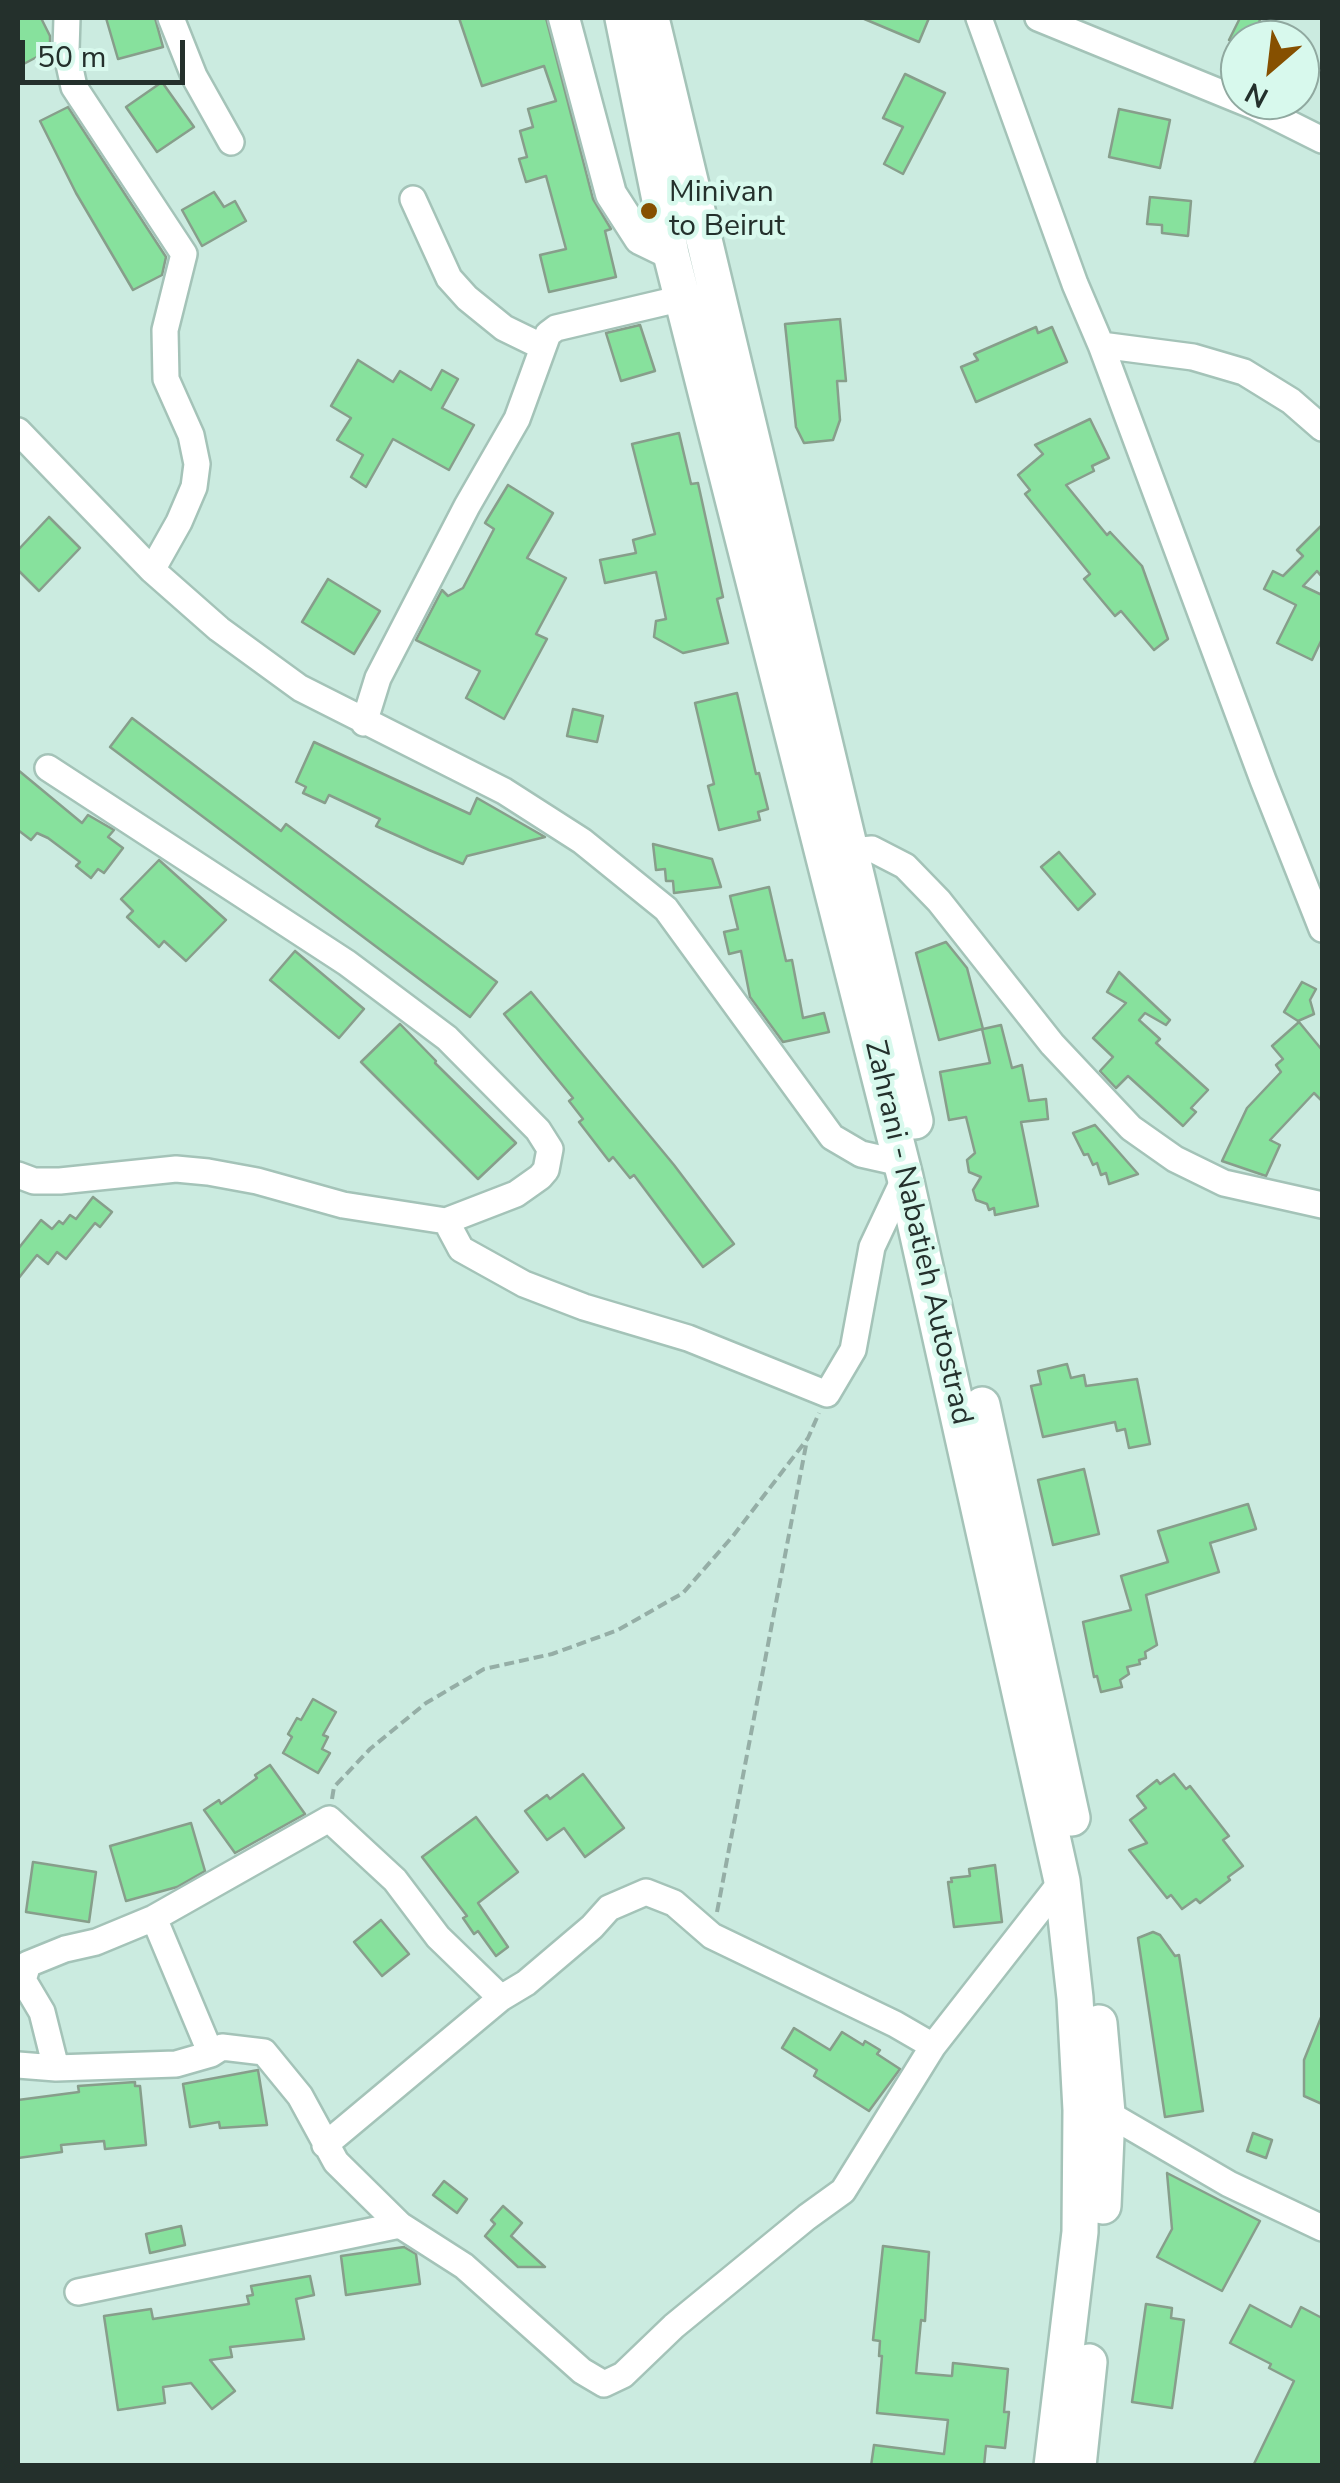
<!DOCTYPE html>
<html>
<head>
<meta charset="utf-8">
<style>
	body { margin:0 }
	#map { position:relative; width:1340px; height:2483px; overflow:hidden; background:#cbebe0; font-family:"Nunito Sans",sans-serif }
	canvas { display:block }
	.frame { position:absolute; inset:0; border:20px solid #24302c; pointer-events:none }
	.north { position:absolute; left:1220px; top:20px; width:100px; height:100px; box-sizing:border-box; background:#d8f9ed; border:2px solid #90a9a0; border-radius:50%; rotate:208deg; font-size:28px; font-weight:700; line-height:40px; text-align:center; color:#24302c }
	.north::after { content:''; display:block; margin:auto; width:35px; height:45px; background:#865000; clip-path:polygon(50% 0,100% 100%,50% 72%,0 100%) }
	.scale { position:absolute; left:20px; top:40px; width:165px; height:45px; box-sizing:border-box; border:5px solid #24302c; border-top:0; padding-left:12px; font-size:30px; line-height:35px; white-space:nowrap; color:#24302c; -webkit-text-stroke:8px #d8f9ed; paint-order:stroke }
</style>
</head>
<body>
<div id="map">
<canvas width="1340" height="2483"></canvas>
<div class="frame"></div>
<div class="north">N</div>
<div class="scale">50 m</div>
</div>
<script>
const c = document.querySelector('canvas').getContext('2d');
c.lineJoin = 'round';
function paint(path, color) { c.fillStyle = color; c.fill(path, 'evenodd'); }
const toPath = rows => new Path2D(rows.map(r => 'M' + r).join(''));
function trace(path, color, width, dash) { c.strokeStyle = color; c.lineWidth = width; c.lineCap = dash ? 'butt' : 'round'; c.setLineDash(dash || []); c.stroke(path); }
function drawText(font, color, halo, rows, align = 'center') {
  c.font = font + ' "Nunito Sans",sans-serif'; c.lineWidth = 9; c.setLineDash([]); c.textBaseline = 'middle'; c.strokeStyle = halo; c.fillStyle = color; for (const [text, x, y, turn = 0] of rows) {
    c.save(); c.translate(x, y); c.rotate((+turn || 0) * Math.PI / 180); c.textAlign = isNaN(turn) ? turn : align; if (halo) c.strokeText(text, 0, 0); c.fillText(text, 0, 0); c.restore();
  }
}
const building = toPath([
	[18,18,41,18,50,36,50,50,18,67,18,18],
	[106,18,155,18,163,47,118,59,106,18],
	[459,18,546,18,593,199,611,229,605,231,616,277,549,292,540,255,566,249,546,176,526,182,519,159,527,157,520,131,533,127,528,109,556,101,544,66,482,86,459,18],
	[862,18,929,18,919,42,862,18],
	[1240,18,1261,18,1250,40,1229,40,1240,18],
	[905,74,945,93,903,174,884,164,903,127,883,118,905,74],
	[162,82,194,127,157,152,126,107,162,82],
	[68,107,166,257,162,275,133,290,76,193,40,121,68,107],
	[1119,109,1170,120,1160,168,1109,157,1119,109],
	[214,192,224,207,235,201,246,221,202,246,182,210,214,192],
	[1150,197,1191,201,1188,236,1162,233,1162,225,1147,224,1150,197],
	[840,319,846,381,837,381,840,420,833,440,804,443,796,427,785,324,840,319],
	[640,325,655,371,621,381,606,333,640,325],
	[1036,327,1038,333,1052,327,1067,362,976,402,961,367,978,360,974,354,1036,327],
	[358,360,393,382,400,371,431,390,442,370,458,379,442,408,474,425,449,470,393,439,366,487,351,477,363,455,337,440,351,418,331,406,358,360],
	[1090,419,1109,458,1092,466,1094,471,1066,485,1107,535,1110,532,1142,566,1168,639,1154,650,1121,611,1115,616,1084,579,1090,574,1025,494,1030,490,1018,475,1043,454,1035,445,1090,419],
	[679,433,691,484,698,483,723,597,717,599,728,643,683,653,654,637,656,621,666,619,656,572,605,583,600,560,636,553,633,540,655,534,632,444,679,433],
	[508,485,553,513,527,558,566,578,536,634,547,639,504,719,466,698,480,671,416,640,442,590,448,596,463,588,494,529,485,523,508,485],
	[49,517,80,548,39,591,18,570,18,550,49,517],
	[1322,525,1322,577,1317,571,1303,586,1322,595,1322,639,1312,660,1277,643,1296,605,1264,589,1273,571,1283,576,1303,556,1297,550,1322,525],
	[328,579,380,611,354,654,302,622,328,579],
	[737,693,756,774,759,773,768,809,758,812,760,820,719,830,708,786,714,784,695,703,737,693],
	[573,709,603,716,597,742,567,736,573,709],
	[132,718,281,831,286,824,497,982,470,1017,110,747,132,718],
	[314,742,470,814,477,798,545,837,467,856,463,864,429,850,376,826,380,819,329,795,325,803,303,793,306,787,296,782,314,742],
	[18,770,82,823,88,815,114,830,108,837,123,848,104,873,98,869,91,878,76,866,80,862,48,838,37,833,31,840,18,830,18,770],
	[653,844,712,859,721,887,674,893,673,881,666,881,665,869,656,870,653,844],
	[1059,852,1095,894,1078,910,1041,867,1059,852],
	[159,860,226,920,186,961,164,941,159,947,127,917,133,911,121,899,159,860],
	[769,887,786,961,792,960,803,1018,824,1013,829,1032,783,1042,750,997,741,951,729,954,724,932,738,929,730,896,769,887],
	[946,942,967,968,983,1029,1001,1025,1012,1068,1022,1065,1029,1101,1046,1099,1048,1119,1021,1122,1038,1206,995,1215,994,1208,989,1210,987,1204,976,1200,973,1190,981,1177,969,1172,967,1160,975,1153,966,1117,949,1120,940,1072,990,1063,982,1029,939,1040,916,953,946,942],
	[295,951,364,1009,339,1038,270,980,295,951],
	[1119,972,1170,1020,1166,1025,1145,1013,1139,1020,1160,1039,1156,1043,1208,1090,1191,1108,1196,1112,1183,1126,1128,1076,1116,1088,1100,1071,1113,1057,1093,1038,1126,1003,1107,992,1119,972],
	[1302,982,1316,989,1310,1000,1314,1014,1298,1021,1284,1012,1302,982],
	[531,992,674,1165,734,1244,703,1267,634,1175,630,1178,613,1157,609,1161,579,1122,583,1119,569,1101,573,1098,504,1014,531,992],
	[1299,1022,1322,1050,1322,1101,1314,1093,1270,1140,1280,1145,1266,1176,1222,1161,1247,1108,1281,1072,1276,1065,1283,1059,1272,1046,1299,1022],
	[400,1024,436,1061,435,1063,516,1143,478,1179,361,1062,400,1024],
	[1095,1125,1138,1174,1109,1184,1106,1173,1101,1175,1097,1163,1093,1165,1088,1154,1084,1155,1073,1133,1095,1125],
	[93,1197,112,1212,100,1227,95,1223,66,1259,57,1252,48,1264,37,1255,18,1279,18,1249,41,1220,52,1229,59,1221,63,1224,70,1215,76,1219,93,1197],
	[1067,1364,1071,1378,1084,1375,1086,1386,1137,1379,1150,1444,1129,1448,1125,1429,1117,1431,1115,1422,1043,1437,1031,1386,1041,1384,1038,1371,1067,1364],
	[1084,1469,1099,1534,1053,1545,1038,1480,1084,1469],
	[1248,1504,1256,1529,1210,1543,1219,1572,1146,1595,1157,1645,1145,1652,1146,1658,1139,1660,1140,1664,1127,1667,1129,1674,1120,1680,1122,1687,1101,1692,1097,1676,1094,1677,1083,1622,1131,1610,1121,1576,1168,1562,1158,1531,1248,1504],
	[313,1699,336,1712,323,1735,328,1737,322,1749,330,1753,318,1773,283,1753,292,1737,288,1734,297,1718,301,1720,313,1699],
	[270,1765,305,1814,235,1853,204,1810,219,1800,221,1804,257,1778,255,1775,270,1765],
	[583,1774,624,1828,585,1857,564,1828,547,1840,525,1811,547,1795,550,1799,583,1774],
	[1174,1774,1186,1789,1190,1786,1229,1836,1223,1840,1243,1866,1228,1877,1230,1880,1200,1903,1196,1899,1182,1909,1171,1895,1167,1898,1129,1850,1147,1843,1130,1820,1146,1808,1137,1796,1157,1780,1160,1784,1174,1774],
	[476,1817,518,1872,478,1903,508,1947,496,1956,478,1931,474,1934,463,1918,467,1916,422,1857,476,1817],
	[191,1823,205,1871,177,1887,126,1901,110,1846,191,1823],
	[33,1862,96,1872,89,1922,26,1912,33,1862],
	[995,1865,1002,1922,954,1927,948,1882,952,1882,951,1878,970,1876,969,1869,995,1865],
	[381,1920,409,1954,382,1976,354,1942,381,1920],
	[1153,1932,1160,1935,1175,1956,1179,1955,1203,2111,1165,2117,1138,1938,1153,1932],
	[1322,2015,1322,2104,1304,2096,1304,2060,1322,2015],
	[794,2028,830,2050,842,2032,863,2045,865,2041,880,2050,877,2054,900,2069,869,2111,814,2076,817,2070,782,2048,794,2028],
	[258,2070,267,2125,220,2128,219,2122,190,2127,183,2084,258,2070],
	[135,2082,135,2086,140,2086,146,2145,105,2149,104,2141,61,2145,62,2152,18,2158,18,2100,79,2092,78,2086,135,2082],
	[1253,2133,1272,2140,1266,2158,1247,2151,1253,2133],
	[1167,2173,1260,2221,1222,2291,1157,2257,1172,2229,1167,2173],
	[444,2181,467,2199,457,2213,433,2195,444,2181],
	[503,2206,522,2223,511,2236,545,2267,518,2267,485,2236,495,2224,491,2220,503,2206],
	[181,2226,185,2245,150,2253,146,2234,181,2226],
	[883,2246,929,2252,925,2321,921,2320,916,2373,952,2376,953,2363,1008,2369,1004,2412,1009,2412,1005,2448,986,2446,984,2466,871,2466,874,2445,944,2454,948,2420,877,2413,882,2356,879,2356,880,2341,873,2340,883,2246],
	[404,2247,416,2254,420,2284,346,2295,341,2256,404,2247],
	[310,2276,314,2295,296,2299,304,2339,230,2347,232,2357,210,2360,235,2391,212,2409,191,2383,163,2387,165,2403,118,2410,104,2316,151,2309,153,2319,249,2304,247,2296,253,2295,251,2286,310,2276],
	[1146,2304,1172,2308,1171,2318,1184,2320,1172,2408,1132,2402,1146,2304],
	[1250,2305,1291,2327,1301,2307,1322,2318,1322,2466,1253,2466,1294,2381,1269,2368,1271,2364,1230,2343,1250,2305]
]);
paint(building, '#87e19d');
trace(building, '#879e8b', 2.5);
const minor = toPath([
	[67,18,66,50,74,87,184,254,165,330,166,379,191,435,197,464,194,487,179,522,152,570],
	[171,18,194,76,231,142],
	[979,18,1075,284,1101,345,1263,780,1322,929],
	[1038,18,1256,107,1322,140],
	[413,199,449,278,467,298,504,328,543,347],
	[1101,345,1193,357,1244,372,1291,401,1322,428],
	[18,431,152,570,219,629,300,688,504,791,582,841,666,909,832,1137,861,1154,901,1163],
	[364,723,378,678,467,506,517,419,548,334,556,328,683,298],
	[48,768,347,963,447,1038,538,1130,550,1149,546,1170,540,1177,516,1194,446,1221],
	[851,851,872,849,905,866,939,901,1052,1044,1131,1128,1175,1159,1224,1183,1322,1205],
	[18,1175,34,1181,60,1181,176,1169,208,1172,257,1181,343,1205,446,1221,461,1249,524,1284,584,1307,688,1338,827,1394,853,1350,872,1247,905,1177],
	[154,1918,211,2054],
	[18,2065,56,2068,176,2064,211,2054,222,2047,264,2052,300,2096,336,2162,400,2225,464,2266,582,2371,604,2384,623,2375,674,2326,807,2217,843,2191,933,2046,1062,1881],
	[56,2068,42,2012,23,1980,28,1964,65,1949,96,1942,154,1918,329,1819,395,1880,438,1937,501,1998],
	[1107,2113,1229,2184,1322,2228],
	[325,2145,501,1998,526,1983,592,1927,609,1908,646,1892,674,1903,712,1936,895,2024,933,2046],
	[78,2292,400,2225]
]);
const major = toPath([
	[564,18,611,194,640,239,671,254]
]);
const highway = toPath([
	[623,18,671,254,905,1177,1062,1881,1075,1998,1081,2110,1080,2232,1052,2466],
	[651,18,915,1121],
	[982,1405,1072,1818],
	[1099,2023,1107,2113,1103,2206],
	[1078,2466,1089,2362]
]);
trace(minor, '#a4c3b8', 30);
trace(major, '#a4c3b8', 35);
trace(highway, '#a4c3b8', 40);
trace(toPath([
	[332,1799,334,1787,370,1749,426,1703,484,1669,552,1654,618,1630,683,1593,733,1536,808,1438,819,1413],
	[717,1912,807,1440]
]), '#95aea6', 4, [10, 5]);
trace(minor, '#fff', 25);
trace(major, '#fff', 30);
trace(highway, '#fff', 35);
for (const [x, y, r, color] of [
	[649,211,10,"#865000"]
]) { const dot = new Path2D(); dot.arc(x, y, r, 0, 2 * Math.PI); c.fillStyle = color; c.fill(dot); trace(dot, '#d8f9ed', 4); }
drawText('30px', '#24302c', '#d8f9ed', [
	["Minivan",669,194],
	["to Beirut",669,228]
], 'left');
drawText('30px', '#24302c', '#d8f9ed', [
	["Zahrani - Nabatieh Autostrad",917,1233,77]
]);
</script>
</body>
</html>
